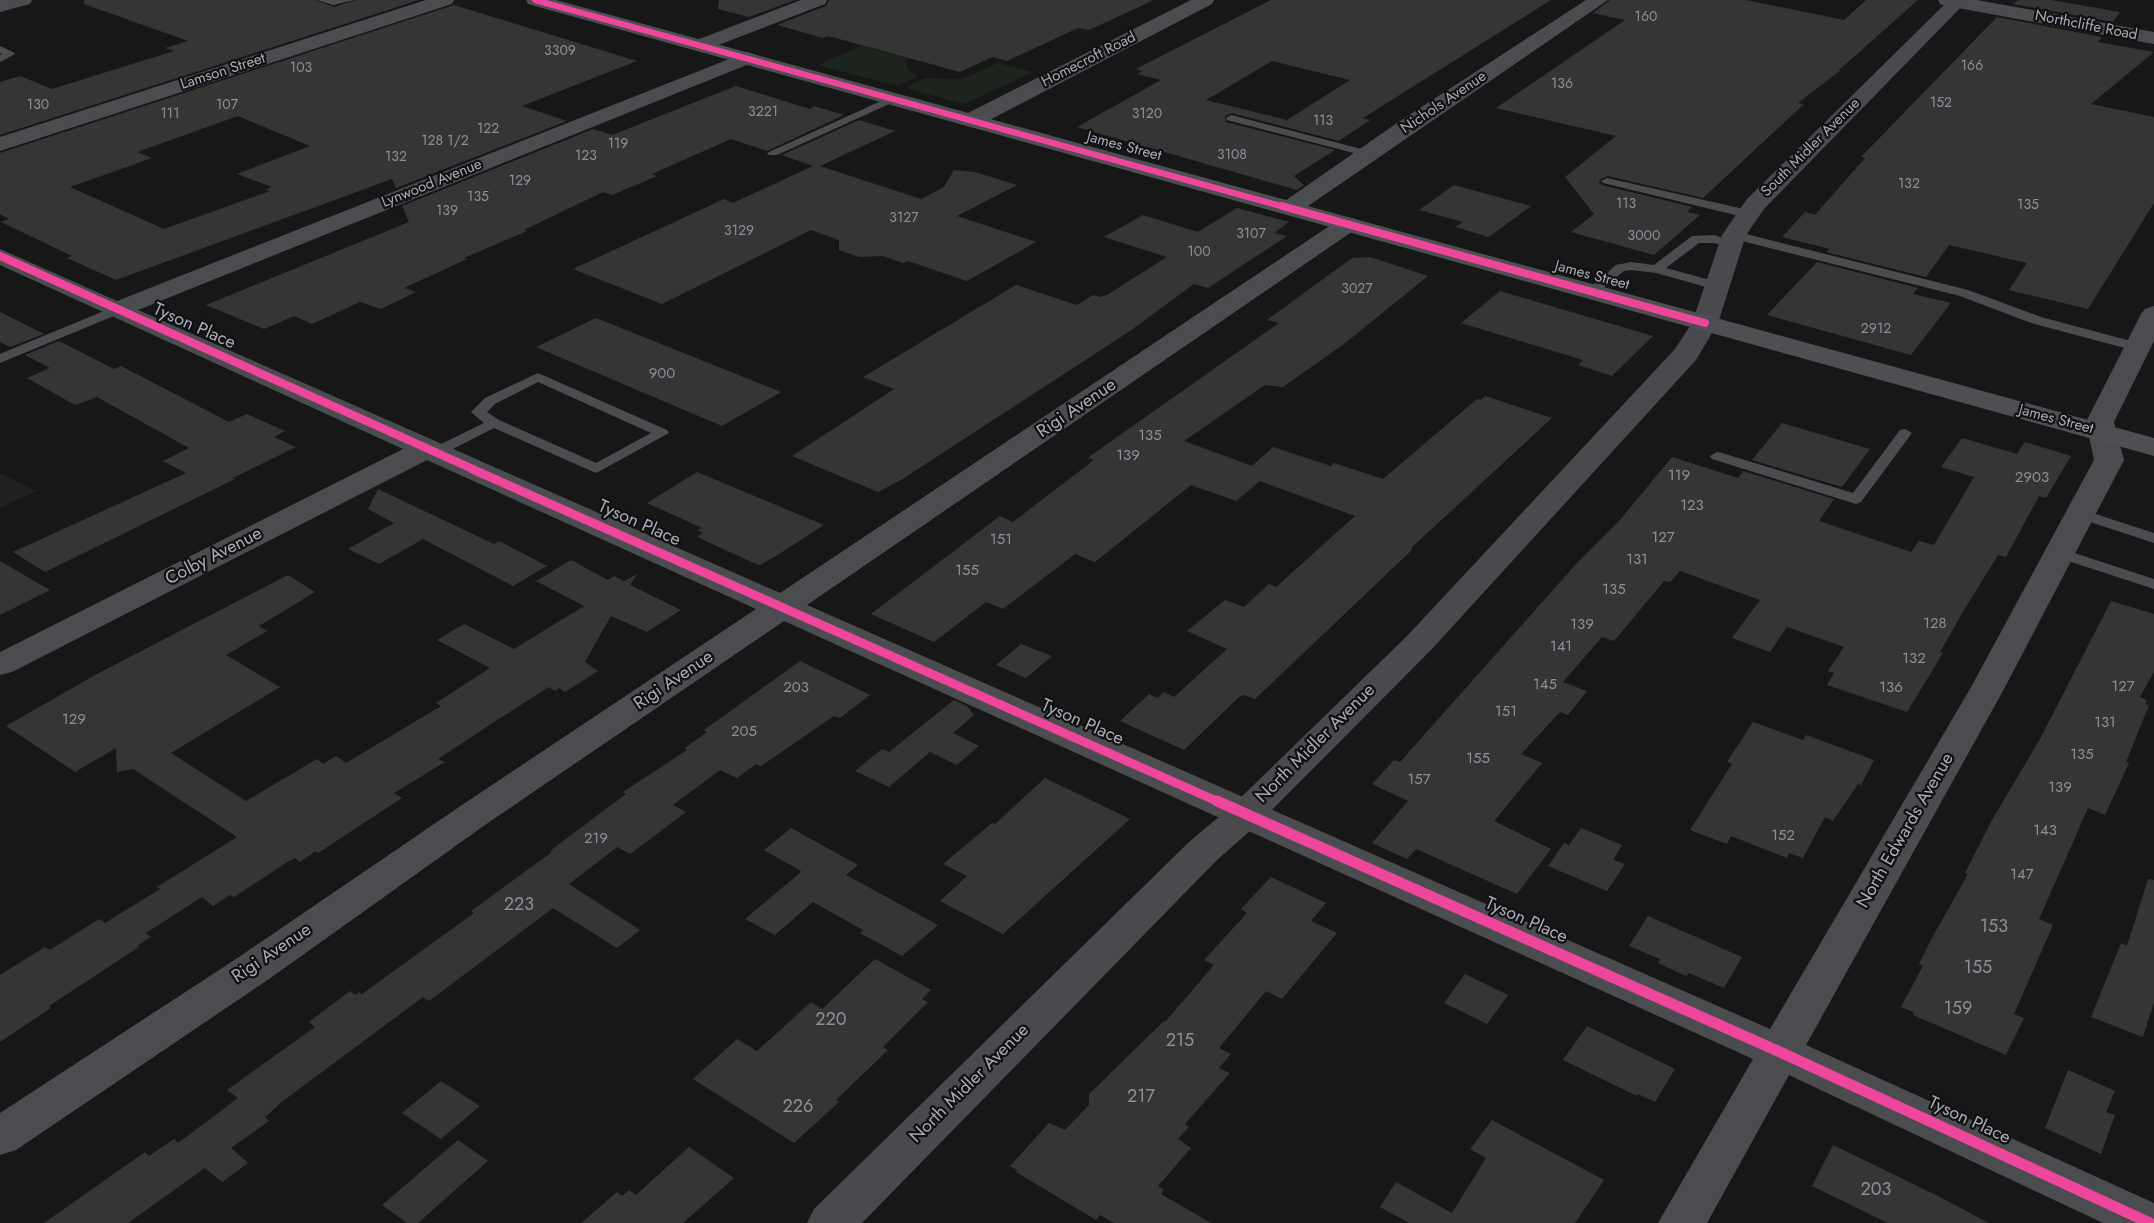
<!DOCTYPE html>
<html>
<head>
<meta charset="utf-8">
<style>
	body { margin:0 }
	canvas { display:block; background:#171717 }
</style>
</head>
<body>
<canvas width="2154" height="1223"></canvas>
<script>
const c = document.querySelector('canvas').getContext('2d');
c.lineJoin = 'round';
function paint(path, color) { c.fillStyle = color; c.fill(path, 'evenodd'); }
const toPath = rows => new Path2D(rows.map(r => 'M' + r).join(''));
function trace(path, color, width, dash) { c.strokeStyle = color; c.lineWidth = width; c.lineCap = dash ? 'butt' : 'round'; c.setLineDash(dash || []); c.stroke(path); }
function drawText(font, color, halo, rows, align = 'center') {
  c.font = font + ' Jost,sans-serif'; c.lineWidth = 4.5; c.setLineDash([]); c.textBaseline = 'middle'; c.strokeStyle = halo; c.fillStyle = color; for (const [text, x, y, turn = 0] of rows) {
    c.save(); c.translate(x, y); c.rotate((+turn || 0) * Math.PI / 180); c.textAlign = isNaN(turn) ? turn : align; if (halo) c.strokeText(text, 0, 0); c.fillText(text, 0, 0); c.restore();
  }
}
paint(toPath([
	[0,473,36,491,0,508]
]), '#212123');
paint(toPath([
	[861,46,907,58,906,66,909,71,918,77,897,86,818,65],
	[998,63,1033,72,964,104,905,88,925,78,963,79]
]), '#1d241e');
paint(toPath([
	[84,0,315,0,334,7,356,0,419,0,0,135,0,82,20,76,52,89,174,51,165,48,188,41,84,4],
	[719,0,795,0,749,17,718,9],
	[829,0,1154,0,1089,30,1078,28,1007,61,992,57,960,72,828,36,823,38,777,25,826,6],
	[1271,0,1551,0,1363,118,1370,120,1339,141,1232,113,1225,116,1226,122,1335,150,1294,176,1304,185,1297,190,1077,127,1161,80,1137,74,1143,71,1136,69],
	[1272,61,1350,80,1287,120,1206,100],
	[1610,0,1746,0,1844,20,1866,0,1918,0,1839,70,1841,70,1798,103,1804,104,1703,198,1608,176,1600,179,1599,183,1602,185,1692,207,1687,212,1700,215,1654,255,1571,232,1594,214,1565,177,1616,136,1496,108,1625,20,1593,13],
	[2018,0,2051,0,2120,12,2113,22,2013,4],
	[454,5,637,61,522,106,567,121,396,188,392,179,116,280,67,258,72,256,1,222,9,219,0,214,0,153],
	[238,116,310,146,237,174,272,187,266,190,270,191,164,229,70,187,152,158,137,152],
	[1997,17,2102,37,2098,42,2154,52,2091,104,2154,117,2154,203,2088,309,2009,290,2027,263,1949,245,1926,277,1826,252,1830,249,1782,237,1805,212,1815,215,1865,158,1861,157],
	[736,86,810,109,814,106,844,115,767,151,731,139,652,174,657,176,612,195,603,192,524,230,527,231,464,258,467,259,404,288,416,292,381,309,360,302,312,324,294,316,264,329,206,305,409,222,402,206,593,129,612,135],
	[859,120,895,131,820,166,921,199,944,187,954,170,975,172,1017,185,957,216,1036,242,967,281,908,261,903,263,883,256,859,257,839,250,839,240,811,230,662,304,573,269,724,199,733,203,813,166,782,155],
	[1454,185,1531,206,1489,237,1455,227,1463,222,1419,210],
	[1237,208,1289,222,1274,233,1287,236,1208,288,1194,284,1130,331,901,480,878,492,792,456,894,389,863,377,1016,285,1077,305,1093,295,1099,297,1107,295,1167,257,1104,237,1143,215,1198,232],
	[1370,257,1428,276,1344,344,1283,387,1265,385,1184,441,1252,466,1273,447,1331,466,1334,463,1383,479,1477,399,1481,400,1485,396,1552,418,1411,548,1413,549,1255,699,1244,695,1239,697,1184,750,1120,721,1149,694,1158,698,1164,692,1174,697,1227,649,1187,631,1225,600,1244,607,1269,584,1276,587,1355,516,1260,481,1236,501,1191,485,1095,562,1075,554,1003,609,986,602,934,642,871,614,1000,516,1013,522,1094,460,1088,458,1093,454,1279,323,1267,320,1352,258],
	[1817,262,1918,288,1913,294,1951,303,1911,355,1767,315],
	[1500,291,1653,336,1612,376,1578,365,1583,360,1461,323],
	[0,312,44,334,10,347,0,342],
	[596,318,781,392,722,426,536,347],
	[59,341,114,369,121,366,229,422,247,414,285,431,274,437,296,447,233,478,235,479,45,572,13,552,186,473,163,461,189,448,97,397,75,405,27,378,50,368,25,355],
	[1782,423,1870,449,1842,487,1752,460],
	[1962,438,2017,454,2025,442,2071,456,2046,498,2039,496,2006,557,1998,555,1964,610,1940,652,1943,653,1907,712,1827,685,1834,673,1828,671,1844,647,1787,627,1770,652,1732,638,1760,600,1680,571,1670,582,1664,581,1614,641,1602,637,1563,682,1587,691,1568,715,1560,712,1521,754,1542,763,1494,821,1551,849,1517,894,1416,849,1407,859,1372,843,1408,801,1372,784,1394,760,1400,762,1577,563,1620,520,1672,457,1738,478,1743,471,1834,499,1819,521,1911,552,1919,541,1934,545,1974,477,1941,467],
	[697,472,824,525,776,556,760,565,754,563,697,537,703,533,697,530,702,528,647,503],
	[378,489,494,544,499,541,547,566,513,586,423,539,379,564,348,549,394,523,368,509],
	[571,560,608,580,614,576,624,581,637,574,630,585,681,610,647,632,611,616,585,662,598,671,565,692,559,688,555,691,549,687,494,722,438,759,445,762,394,793,402,798,318,853,316,851,300,862,295,858,289,861,234,897,230,895,213,906,202,897,146,933,151,937,137,946,139,947,49,1006,51,1008,0,1042,0,975,45,947,50,950,99,919,105,923,160,889,157,887,237,837,133,769,117,772,116,748,75,772,6,726,97,674,288,575,315,592,259,626,267,631,226,655,280,687,171,753,246,801,317,759,323,764,336,756,346,763,441,706,436,703,490,668,437,640,464,624,514,649,584,606,536,581],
	[0,561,50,590,0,615],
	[2111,601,2154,614,2154,672,2140,697,2147,700,2145,704,2149,705,2126,762,2129,763,2105,815,2088,808,2039,919,2053,925,2014,1014,2024,1018,2006,1055,1913,1015,1914,1012,1901,1007,1923,966,1919,964,1933,936,1968,874,1965,873,1992,820,2040,739],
	[1021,644,1052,656,1026,678,996,665],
	[800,661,870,695,840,718,834,716,761,766,756,764,737,778,720,770,673,805,686,812,630,854,617,847,569,884,640,930,617,948,553,908,429,1001,423,997,283,1101,265,1117,269,1121,231,1148,248,1163,222,1182,205,1168,128,1223,44,1223,145,1152,149,1156,174,1139,178,1143,238,1098,227,1090,315,1027,309,1022,350,991,355,995,359,992,362,994,474,913,471,911,552,852,550,851,626,794,623,792,687,750,685,748,707,732,704,730],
	[954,700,967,706,974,715,953,733,979,746,957,765,930,752,889,787,855,771,882,749,889,752],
	[1753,722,1803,740,1806,735,1874,760,1861,785,1858,784,1833,821,1825,817,1803,858,1789,853,1787,858,1731,836,1727,844,1690,830,1732,764,1727,762],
	[1045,778,1130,819,1003,934,940,901,967,876,943,864,992,823,995,824],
	[791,828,858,865,846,875,938,925,902,956,860,933,863,930,813,902,775,935,745,919,800,873,801,871,764,850],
	[1581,828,1622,845,1613,860,1625,864,1607,891,1548,866,1564,843,1569,845],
	[1271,877,1326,903,1311,921,1337,933,1282,999,1266,991,1219,1048,1231,1054,1219,1068,1230,1073,1185,1124,1189,1127,1178,1139,1191,1148,1158,1186,1164,1190,1161,1194,1211,1223,1114,1223,1100,1215,1096,1220,1016,1172,1017,1170,1010,1166,1049,1123,1065,1130,1089,1105,1089,1094,1164,1021,1165,1022,1214,965,1204,960,1247,913,1241,909],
	[2148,879,2154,880,2154,1002,2143,1037,2091,1017,2121,943,2127,946],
	[1648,916,1742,957,1724,988,1689,973,1686,976,1658,963,1660,959,1629,946],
	[875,959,931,990,922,999,928,1002,883,1047,888,1050,836,1100,839,1102,794,1143,693,1079,737,1039,757,1051,811,1002,822,1009],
	[1465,974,1508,995,1487,1024,1444,1003],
	[1587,1026,1675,1069,1655,1102,1638,1094,1637,1096,1563,1060],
	[2068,1070,2115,1091,2106,1112,2115,1115,2101,1154,2045,1128],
	[441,1081,480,1106,441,1139,402,1113],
	[1492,1120,1604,1180,1575,1223,1409,1223,1380,1207,1396,1182,1452,1213,1486,1158,1470,1149],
	[458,1140,488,1161,418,1223,407,1223,382,1205],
	[1833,1145,1938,1196,1989,1223,1888,1223,1812,1186],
	[689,1147,734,1178,683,1223,581,1223,617,1192,622,1196,629,1190,636,1195]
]), '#353536');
paint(toPath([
	[317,0,354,0,333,5,317,0],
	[0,46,13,52,15,54,0,62,0,55,2,54,0,53,0,46],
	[894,95,899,98,898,100,777,155,769,155,767,153,894,95],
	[1231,115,1373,152,1375,154,1369,157,1227,120,1226,118,1231,115],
	[1607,178,1748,210,1754,214,1748,218,1603,183,1601,181,1607,178],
	[1734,231,1968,290,2041,317,2142,344,2144,347,2142,350,2132,350,2031,323,1960,296,1730,238,1730,232,1734,231],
	[1715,235,1737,244,1731,248,1714,243,1699,243,1666,268,1721,283,1723,286,1721,289,1717,290,1656,273,1631,270,1624,271,1596,294,1588,294,1586,291,1616,265,1631,262,1654,265,1692,236,1715,235],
	[116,306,122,310,121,313,0,363,0,354,116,306],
	[538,373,667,430,669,433,596,473,494,428,441,455,431,455,429,452,431,449,484,423,471,412,485,398,538,373],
	[538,382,651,433,596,463,499,420,487,412,495,404,538,382],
	[1905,429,1912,433,1861,502,1856,504,1712,459,1710,456,1717,452,1722,453,1853,493,1900,430,1905,429],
	[2080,509,2154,533,2154,543,2075,517,2072,514,2080,509],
	[2059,548,2154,579,2154,589,2053,556,2051,553,2059,548]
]), '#4b4c50');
paint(toPath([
	[0,0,32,0,30,4,0,12,0,0],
	[426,0,454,0,452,4,0,151,0,137,426,0],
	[801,0,827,0,825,4,708,49,694,49,691,45,694,41,801,0],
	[1191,0,1214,0,1212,4,980,125,972,126,964,125,961,120,964,115,1191,0],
	[1586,0,1608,0,1298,213,1290,215,1282,213,1278,208,1282,203,1397,123,1586,0],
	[1938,0,1977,0,2154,32,2154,44,1947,6,1940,4,1938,0],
	[747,52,754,54,757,58,754,62,138,310,780,593,1340,219,1348,217,1356,219,1360,224,1356,229,807,605,1770,1029,1970,689,2094,460,2086,422,2141,314,2145,309,2154,306,2154,341,2114,422,2124,460,2004,689,1806,1045,2154,1203,2154,1223,2103,1223,1789,1075,1707,1223,1658,1223,1753,1059,784,621,485,825,269,979,16,1150,0,1155,0,1113,239,957,459,807,756,609,427,460,12,672,0,675,0,652,403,449,0,265,0,249,117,301,747,52]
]), '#4b4c50');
paint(toPath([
	[1949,0,1968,0,1764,209,1746,235,1718,323,1696,360,1431,650,1259,823,1217,860,862,1223,807,1223,814,1209,1189,842,1233,805,1407,636,1675,349,1692,323,1722,235,1747,199,1949,0]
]), '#4a4a4e');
paint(toPath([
	[526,0,556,0,2154,438,2154,456,528,4,526,0]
]), '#4d4f52');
trace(toPath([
	[535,0,1288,208]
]), '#ed469a', 6);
trace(toPath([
	[1282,206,1705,323],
	[0,256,475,470]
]), '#ed469a', 8);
trace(toPath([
	[472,469,1221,803]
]), '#ed469a', 9);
trace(toPath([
	[1217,801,1780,1052,2150,1223]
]), '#ed469a', 11);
drawText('14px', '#8b8f98', null, [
	["160",1646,18],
	["3309",560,52],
	["166",1972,67],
	["103",301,69],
	["136",1562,85],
	["152",1941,104],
	["130",38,106],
	["107",227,106],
	["3221",763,113],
	["111",170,115],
	["3120",1147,115],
	["113",1323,122],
	["122",488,130],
	["128 1/2",445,142],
	["119",618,145],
	["3108",1232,156],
	["123",586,157],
	["132",396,158],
	["129",520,182],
	["132",1909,185],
	["135",478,198],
	["113",1626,205],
	["135",2028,206],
	["139",447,212],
	["3127",904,219],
	["3129",739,232],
	["3107",1251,235],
	["3000",1644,237],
	["100",1199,253],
	["3027",1357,290],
	["2912",1876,330]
]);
drawText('15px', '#a8adb8', '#111113', [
	["Northcliffe Road",2086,26,11],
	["Homecroft Road",1089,60,-27],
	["Lamson Street",223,72,-18],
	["Nichols Avenue",1444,103,-34],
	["James Street",1124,147,15],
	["South Midler Avenue",1811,148,-45],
	["Lynwood Avenue",432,184,-22],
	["James Street",1592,276,15],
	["James Street",2056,420,15]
]);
drawText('15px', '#8b8f98', null, [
	["900",662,374],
	["135",1150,436],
	["139",1128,456],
	["119",1679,476],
	["2903",2032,478],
	["123",1692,506],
	["127",1663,538],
	["151",1001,540],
	["131",1637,560],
	["155",967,571],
	["135",1614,590],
	["128",1935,624],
	["139",1582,625],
	["141",1561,647],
	["132",1914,659],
	["145",1545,685],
	["127",2123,687],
	["203",796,688],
	["136",1891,688],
	["151",1506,712],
	["129",74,720],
	["131",2105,723],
	["205",744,732],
	["135",2082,755],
	["155",1478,759],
	["157",1419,780],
	["139",2060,788],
	["143",2045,831],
	["152",1783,836],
	["219",596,839],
	["147",2022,875]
]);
drawText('18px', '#a8adb8', '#111113', [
	["Tyson Place",194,327,24],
	["Rigi Avenue",1077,409,-34],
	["Tyson Place",639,524,24],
	["Colby Avenue",214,557,-27],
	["Rigi Avenue",674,681,-34],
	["Tyson Place",1082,723,24],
	["North Midler Avenue",1316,744,-45],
	["North Edwards Avenue",1906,831,-60],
	["Tyson Place",1526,921,24],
	["Rigi Avenue",272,954,-34],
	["North Midler Avenue",970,1084,-45],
	["Tyson Place",1969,1121,25]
]);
drawText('18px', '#8b8f98', null, [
	["223",519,906],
	["153",1994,928],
	["155",1978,969],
	["159",1958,1010],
	["220",831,1021],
	["215",1180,1042],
	["217",1141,1098],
	["226",798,1108],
	["203",1876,1191]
]);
</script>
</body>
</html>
